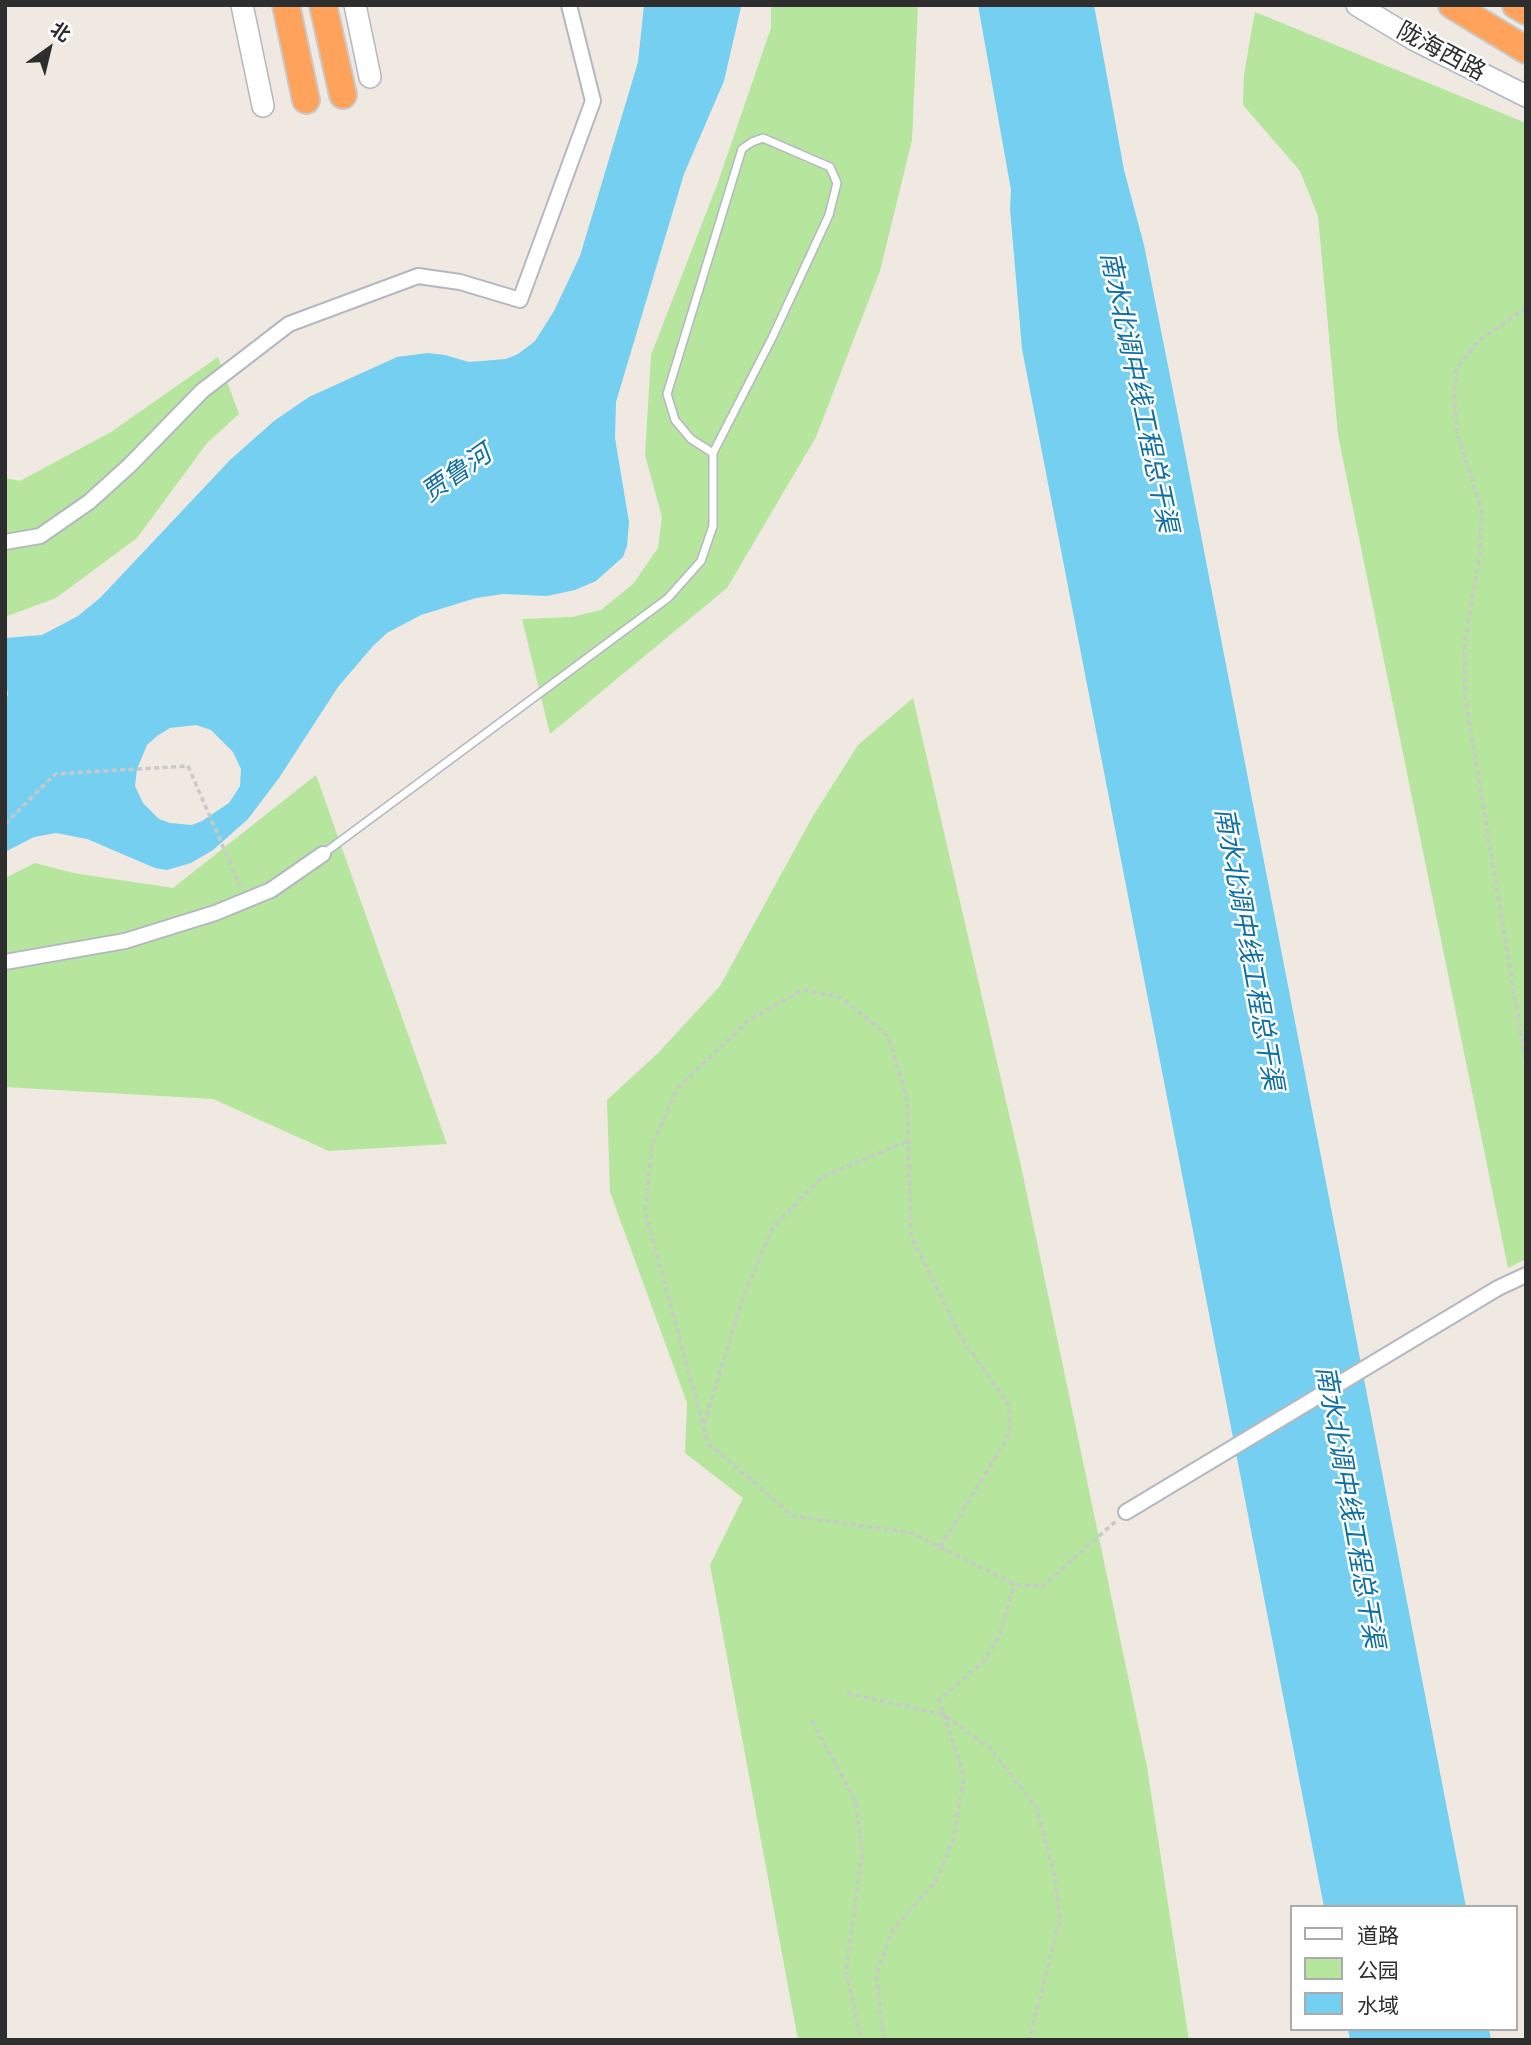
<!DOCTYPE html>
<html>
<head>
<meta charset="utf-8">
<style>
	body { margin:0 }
	#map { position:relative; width:1531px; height:2045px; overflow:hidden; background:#efe9e1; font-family:"IBM Plex Sans","Noto Sans SC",sans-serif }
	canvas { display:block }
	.frame { position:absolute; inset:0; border:7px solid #2e2e2e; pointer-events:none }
	.legend { position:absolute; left:1290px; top:1905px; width:228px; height:126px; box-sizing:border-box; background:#fff; border:2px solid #ababab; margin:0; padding:9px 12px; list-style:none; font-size:21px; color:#2e2e2e }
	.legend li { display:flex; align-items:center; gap:14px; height:35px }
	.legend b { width:35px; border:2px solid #ababab }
	.north { position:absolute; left:14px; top:14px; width:70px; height:70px; -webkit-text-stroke:5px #fff; paint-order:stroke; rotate:34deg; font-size:19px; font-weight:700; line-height:28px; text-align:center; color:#2e2e2e }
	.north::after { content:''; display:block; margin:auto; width:24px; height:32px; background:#2e2e2e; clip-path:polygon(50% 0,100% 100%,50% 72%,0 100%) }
</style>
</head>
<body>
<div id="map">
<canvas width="1531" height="2045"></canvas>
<div class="frame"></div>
<ul class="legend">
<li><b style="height:9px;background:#fff"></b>道路</li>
<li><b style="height:19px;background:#b6e59e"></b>公园</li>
<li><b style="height:19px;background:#75cff0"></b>水域</li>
</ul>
<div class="north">北</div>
</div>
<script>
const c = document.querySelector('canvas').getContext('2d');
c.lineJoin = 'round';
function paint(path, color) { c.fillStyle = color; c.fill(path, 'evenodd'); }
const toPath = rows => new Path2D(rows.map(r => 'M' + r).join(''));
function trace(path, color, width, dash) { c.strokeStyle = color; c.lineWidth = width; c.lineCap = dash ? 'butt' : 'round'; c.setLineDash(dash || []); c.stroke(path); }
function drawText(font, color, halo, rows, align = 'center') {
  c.font = font + ' "IBM Plex Sans","Noto Sans SC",sans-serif'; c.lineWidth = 5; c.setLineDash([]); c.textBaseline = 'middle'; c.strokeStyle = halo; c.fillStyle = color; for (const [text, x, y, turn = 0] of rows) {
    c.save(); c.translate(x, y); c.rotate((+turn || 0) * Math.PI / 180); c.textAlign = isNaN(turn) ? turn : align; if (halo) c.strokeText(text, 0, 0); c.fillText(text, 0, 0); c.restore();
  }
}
paint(toPath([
	[771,5,918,5,912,140,880,271,816,437,727,588,550,734,522,619,572,617,601,610,633,584,658,548,662,517,645,455,651,355,717,185,771,28],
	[1255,12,1526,123,1526,1259,1508,1268,1338,435,1318,216,1300,171,1243,105,1244,74],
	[218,357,239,414,207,443,137,538,56,598,5,617,5,478,20,481,111,432],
	[913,698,1021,1166,1147,1767,1189,2040,798,2040,710,1565,743,1498,685,1453,687,1403,610,1192,607,1100,658,1053,720,986,813,816,858,745],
	[316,775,447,1144,329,1151,213,1099,5,1087,5,878,35,863,73,873,173,888]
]), '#b6e59e');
paint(toPath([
	[644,5,741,7,724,81,684,174,616,402,615,438,629,522,627,546,623,557,596,581,575,590,547,596,503,594,476,598,421,615,387,633,373,646,338,687,279,778,248,819,213,850,191,863,167,870,155,868,87,839,56,833,34,837,5,852,5,703,8,694,5,680,5,638,42,635,78,616,100,598,230,460,274,421,309,397,397,357,428,353,445,355,469,362,506,359,518,354,535,341,554,311,580,256,638,62],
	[196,725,211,730,233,752,241,769,240,786,229,803,202,821,192,825,170,823,159,819,143,803,135,786,137,769,147,745,157,736,170,728],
	[978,5,1094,5,1124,170,1144,245,1177,411,1466,1907,1324,1907,1022,349,1010,209,1011,190],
	[1348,2029,1489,2029,1491,2040,1350,2040]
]), '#75cff0');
const lane = toPath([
	[323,854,668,598,701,561,713,526,713,453,772,338,829,215,837,183,830,167,763,138,752,142,742,149,667,394,675,420,691,439,713,453]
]);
const street = toPath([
	[5,542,40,536,89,502,130,465,202,391,289,324,418,276,460,282,520,300,593,101,569,5],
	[5,962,125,941,215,913,271,890,323,854],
	[1126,1512,1498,1288,1526,1275]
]);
const secondary = toPath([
	[242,5,263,106],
	[355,5,370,77],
	[1357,5,1415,40,1526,96]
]);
const highway = toPath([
	[286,5,306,100],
	[323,5,343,95],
	[1452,5,1526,50],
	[1516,5,1526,11]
]);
trace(lane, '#b4b7c1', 10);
trace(street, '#b4b7c1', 18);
trace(secondary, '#b4b7c1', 24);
trace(highway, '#c9c9c9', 30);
trace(toPath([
	[1526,308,1478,341,1456,369,1454,397,1457,432,1482,512,1479,560,1465,639,1465,696,1526,1065],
	[5,824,55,774,188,766,240,886],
	[704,1424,743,1297,773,1227,822,1177,908,1141],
	[940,1547,1010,1434,1009,1405,961,1337,911,1236,907,1099,888,1036,842,998,803,990,750,1019,678,1088,652,1145,645,1211,708,1443,793,1516,912,1533,1014,1584,1042,1587,1116,1521],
	[847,1693,944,1715,990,1748,1036,1807,1055,1877,1060,1920,1029,2040],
	[812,1721,856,1802,862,1855,846,1971,861,2040],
	[884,2040,876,1975,892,1931,936,1881,954,1837,964,1776,939,1700,983,1662,999,1637,1014,1584]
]), '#c9c9c9', 3.5, [5, 3.5]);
trace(lane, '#fff', 7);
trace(street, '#fff', 14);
trace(secondary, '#fff', 21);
trace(highway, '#ffa35c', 26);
drawText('24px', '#2e2e2e', '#fff', [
	["陇海西路",1441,52,28]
]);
drawText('italic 26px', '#0d6fa3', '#fff', [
	["南水北调中线工程总干渠",1138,392,78],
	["贾鲁河",457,474,-35],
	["南水北调中线工程总干渠",1248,949,80],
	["南水北调中线工程总干渠",1349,1507,80]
]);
</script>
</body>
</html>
